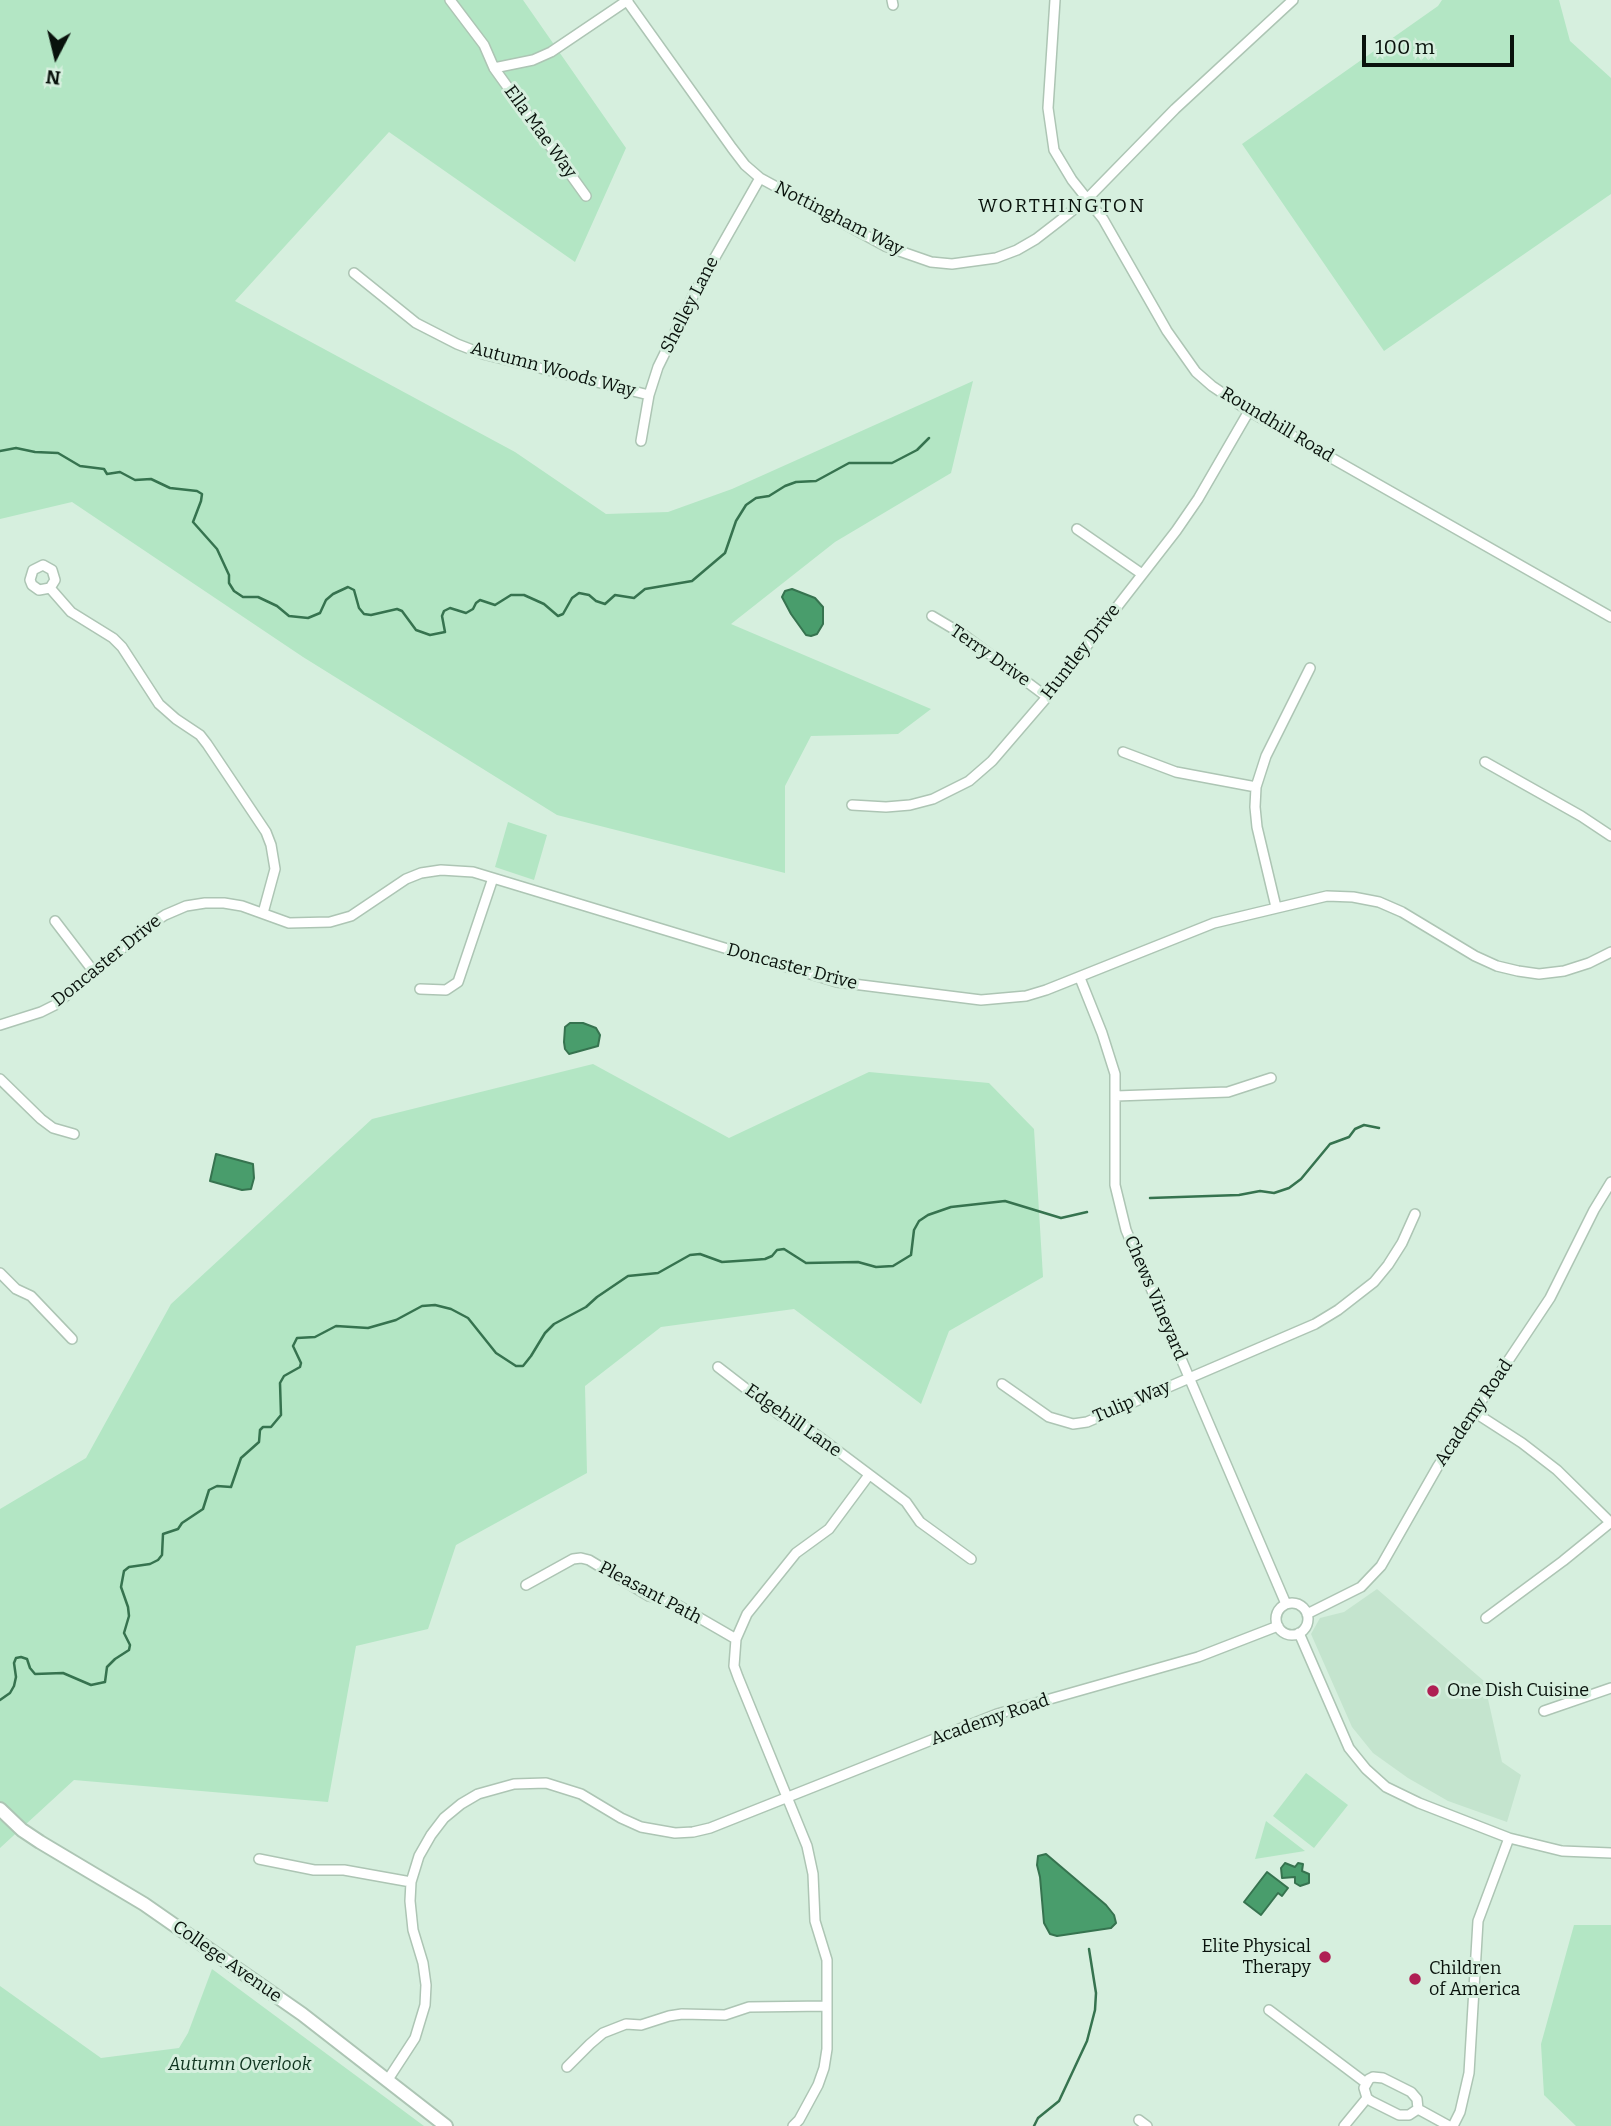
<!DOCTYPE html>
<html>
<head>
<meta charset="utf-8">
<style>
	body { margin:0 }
	#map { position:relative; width:1611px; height:2126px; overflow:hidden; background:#d6efde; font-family:Bitter,serif }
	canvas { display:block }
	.north { position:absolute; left:21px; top:21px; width:70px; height:70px; -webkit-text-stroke:5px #d6efde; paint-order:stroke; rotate:187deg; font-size:19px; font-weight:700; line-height:28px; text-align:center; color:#09120c }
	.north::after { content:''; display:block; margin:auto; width:24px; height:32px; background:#09120c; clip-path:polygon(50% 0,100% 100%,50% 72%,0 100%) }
	.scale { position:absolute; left:1362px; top:35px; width:152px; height:32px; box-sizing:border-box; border:4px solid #09120c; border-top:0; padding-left:9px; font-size:21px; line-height:24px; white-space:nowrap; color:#09120c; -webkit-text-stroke:5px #d6efde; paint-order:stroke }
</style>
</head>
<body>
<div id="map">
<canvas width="1611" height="2126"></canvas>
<div class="north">N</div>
<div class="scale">100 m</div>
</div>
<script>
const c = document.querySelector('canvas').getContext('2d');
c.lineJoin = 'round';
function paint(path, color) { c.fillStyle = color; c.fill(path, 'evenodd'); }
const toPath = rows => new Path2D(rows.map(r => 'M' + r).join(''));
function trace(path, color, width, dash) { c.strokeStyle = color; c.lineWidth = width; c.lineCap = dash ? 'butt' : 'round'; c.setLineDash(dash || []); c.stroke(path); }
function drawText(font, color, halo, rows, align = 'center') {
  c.font = font + ' Bitter,serif'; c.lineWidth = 6; c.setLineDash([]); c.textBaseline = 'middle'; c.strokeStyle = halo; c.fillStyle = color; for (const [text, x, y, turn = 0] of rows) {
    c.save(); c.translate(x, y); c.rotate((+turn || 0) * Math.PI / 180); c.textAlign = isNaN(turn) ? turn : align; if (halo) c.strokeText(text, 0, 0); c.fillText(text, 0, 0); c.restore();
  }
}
paint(toPath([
	[1377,1589,1484,1681,1502,1762,1521,1775,1507,1822,1448,1801,1408,1778,1373,1753,1352,1727,1311,1634,1320,1618,1344,1612]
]), '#c4e4ce');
paint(toPath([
	[0,0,523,0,626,148,575,262,389,132,235,301,515,452,606,514,668,512,732,489,973,381,951,473,835,542,731,624,931,709,898,734,811,736,785,786,785,873,557,815,303,657,72,502,0,519],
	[1442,0,1559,0,1570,41,1611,78,1611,194,1384,351,1242,144,1438,6],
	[508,822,547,835,534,880,495,867],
	[593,1064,729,1138,869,1072,989,1083,1034,1129,1043,1277,949,1331,921,1404,794,1309,661,1327,585,1386,587,1473,456,1545,428,1629,356,1646,328,1802,74,1780,0,1848,0,1509,86,1458,171,1304,372,1119],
	[1306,1773,1348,1805,1314,1848,1273,1816],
	[1266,1821,1305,1851,1255,1859],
	[1574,1925,1611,1925,1611,2126,1576,2126,1544,2095,1541,2044],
	[212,1969,424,2126,0,2126,0,1986,101,2058,179,2048,188,2033]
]), '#b3e6c4');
const water = toPath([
	[792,589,815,598,823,607,823,624,817,634,811,636,806,635,791,614,782,597,785,591,792,589],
	[570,1023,583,1023,596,1028,600,1035,598,1046,569,1054,565,1049,564,1042,565,1027,570,1023],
	[216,1154,253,1164,254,1178,251,1189,242,1190,210,1181,216,1154],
	[1046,1854,1106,1905,1114,1915,1116,1923,1111,1928,1057,1936,1050,1934,1044,1923,1040,1877,1037,1865,1038,1856,1046,1854],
	[1285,1863,1295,1867,1298,1863,1303,1864,1302,1871,1309,1874,1309,1883,1300,1886,1295,1883,1295,1877,1282,1878,1281,1868,1285,1863],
	[1267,1872,1288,1888,1282,1896,1278,1893,1261,1915,1244,1902,1267,1872]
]);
paint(water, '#499d6c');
trace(water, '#36734f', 2);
trace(toPath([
	[0,451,16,448,35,452,58,453,80,466,104,469,107,474,120,472,135,480,151,479,170,488,197,491,202,494,201,501,193,522,217,549,229,575,229,583,234,591,243,597,258,597,277,606,289,616,308,618,320,613,326,600,333,594,348,587,354,590,359,608,364,614,371,615,397,609,402,611,416,630,430,635,445,632,442,616,444,611,450,608,466,613,473,609,476,603,480,600,495,605,511,595,524,595,544,604,558,616,563,614,572,598,579,593,589,595,596,601,605,604,615,595,634,598,645,589,692,581,725,553,736,521,746,505,756,498,769,496,785,486,796,482,816,481,849,463,892,463,917,450,929,438],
	[1150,1198,1239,1195,1260,1191,1274,1193,1289,1188,1301,1179,1330,1144,1349,1137,1355,1129,1364,1125,1379,1128],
	[0,1700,10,1693,14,1686,16,1677,14,1663,16,1658,21,1657,27,1659,30,1668,35,1674,63,1673,91,1685,105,1682,107,1667,115,1659,129,1650,130,1645,124,1633,129,1616,128,1607,121,1587,124,1571,129,1567,150,1564,158,1560,162,1555,163,1534,178,1529,182,1523,203,1509,209,1490,217,1486,231,1487,241,1458,259,1442,260,1430,263,1427,271,1427,281,1415,280,1383,284,1376,300,1367,301,1363,293,1346,297,1338,315,1337,336,1326,368,1328,396,1320,422,1306,435,1305,451,1309,468,1318,496,1353,516,1366,523,1366,531,1356,545,1333,554,1324,586,1307,597,1297,628,1276,658,1273,690,1255,700,1254,722,1262,752,1260,765,1259,772,1256,777,1250,784,1249,806,1263,858,1262,876,1267,893,1266,911,1255,914,1230,919,1221,928,1215,951,1207,1005,1201,1061,1218,1087,1212],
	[1034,2126,1038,2118,1059,2101,1087,2041,1095,2010,1096,1993,1089,1949]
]), '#36734f', 2.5);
const street = toPath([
	[450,0,484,45,494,68,586,196],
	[892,0,893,5],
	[1055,0,1048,108,1054,150,1072,180,1103,219,1167,331,1196,372,1212,386,1249,411,1611,617],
	[627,1,732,148,745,165,760,178,885,246,931,262,952,264,996,258,1017,250,1036,239,1058,222,1088,198,1175,109,1293,0],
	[494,68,533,60,551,52,628,0],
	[354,273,416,323,457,344,483,354,649,395],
	[641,441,649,395,658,367,693,296,760,178],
	[1077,529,1142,574],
	[50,588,39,590,32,585,30,580,33,570,43,565,52,570,55,580,50,588,71,612,113,638,122,647,159,704,176,719,200,735,207,744,266,832,271,845,275,869,263,913],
	[932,616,964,635,1047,697],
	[1123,752,1176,772,1256,787],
	[1485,762,1581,816,1611,836],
	[852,805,886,807,910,805,933,799,969,781,992,761,1047,697,1176,531,1198,499,1249,411],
	[1276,907,1257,827,1255,807,1256,787,1266,756,1310,668],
	[55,921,94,972],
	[1080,978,1102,1033,1115,1074,1115,1185,1126,1230,1286,1604],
	[420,989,446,990,458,982,493,878],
	[0,1025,41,1012,55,1005,151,924,165,915,186,906,205,903,224,903,242,906,289,923,330,922,351,916,406,879,421,873,441,870,473,872,837,982,981,1000,1026,996,1046,990,1214,923,1327,896,1353,897,1379,902,1402,912,1475,956,1497,966,1518,971,1539,974,1564,971,1589,963,1611,952],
	[0,1079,41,1119,53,1128,74,1134],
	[1116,1096,1228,1092,1271,1078],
	[0,1273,16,1289,31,1296,72,1339],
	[718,1367,780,1415,806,1427,906,1502,920,1522,971,1559],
	[1002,1384,1049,1417,1073,1424,1087,1422,1315,1324,1338,1310,1374,1282,1388,1265,1402,1243,1415,1214],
	[1474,1412,1522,1443,1557,1470,1611,1523],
	[526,1585,573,1559,581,1558,589,1560,649,1596,672,1602,736,1639],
	'1276 1619a16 16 0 1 1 32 0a16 16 0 1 1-32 0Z',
	[1307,1614,1361,1587,1381,1566,1438,1466,1550,1298,1594,1210,1611,1182],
	[1486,1618,1563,1561,1611,1522],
	[1299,1633,1349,1748,1366,1769,1386,1787,1419,1803,1509,1838,1562,1851,1611,1853],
	[1544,1711,1611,1688],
	[259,1859,314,1870,344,1870,411,1882],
	[1269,2010,1366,2083],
	[567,2067,590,2044,603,2033,626,2024,641,2025,669,2016,682,2014,725,2015,749,2007,827,2006],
	[1373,2077,1383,2078,1411,2092,1417,2099,1418,2109,1409,2115,1399,2115,1371,2101,1367,2098,1364,2088,1369,2079,1373,2077],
	[387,2081,415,2038,425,2005,426,1985,423,1963,413,1930,410,1901,411,1882,419,1856,431,1835,444,1818,461,1804,478,1794,514,1784,546,1783,581,1794,621,1818,641,1827,675,1833,693,1832,710,1828,997,1714,1198,1657,1278,1626],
	[1418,2109,1449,2126],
	[1139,2120,1147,2126],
	[793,2126,799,2120,818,2085,824,2068,827,2049,827,1960,815,1921,813,1874,807,1846,738,1677,734,1666,736,1639,747,1614,796,1553,829,1529,869,1475],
	[1344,2126,1367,2098],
	[1453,2126,1460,2112,1469,2073,1478,1921,1509,1838]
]);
const secondary = toPath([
	[0,1809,22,1830,40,1842,144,1904,302,2014,446,2126]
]);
trace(street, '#adc5b4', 12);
trace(secondary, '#adc5b4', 16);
trace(street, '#fff', 9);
trace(secondary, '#fff', 12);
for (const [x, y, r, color] of [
	[1433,1691,7,"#af1f53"],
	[1325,1957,7,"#af1f53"],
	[1415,1979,7,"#af1f53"]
]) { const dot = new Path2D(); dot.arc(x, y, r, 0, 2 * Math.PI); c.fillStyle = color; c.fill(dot); trace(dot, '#d6efde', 2.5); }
drawText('18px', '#09120c', '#d6efde', [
	["Ella Mae Way",540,132,54],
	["Nottingham Way",839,219,27],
	["Shelley Lane",690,305,-63],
	["Autumn Woods Way",553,370,15],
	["Roundhill Road",1277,425,31],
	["Huntley Drive",1081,652,-52],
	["Terry Drive",990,656,35],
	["Doncaster Drive",107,961,-39],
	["Doncaster Drive",792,967,15],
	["Chews Vineyard",1155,1298,67],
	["Tulip Way",1132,1402,-23],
	["Academy Road",1474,1413,-56],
	["Edgehill Lane",793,1421,35],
	["Pleasant Path",650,1593,28],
	["Academy Road",990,1720,-19],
	["College Avenue",227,1962,35]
]);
drawText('18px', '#09120c', '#d6efde', [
	["One Dish Cuisine",1447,1691],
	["Elite Physical",1311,1947,"right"],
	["Therapy",1311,1968,"right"],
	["Children",1429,1969],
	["of America",1429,1990]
], 'left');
drawText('italic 18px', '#0e331e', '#d6efde', [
	["Autumn Overlook",240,2065]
]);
c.letterSpacing = '2px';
drawText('19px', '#09120c', '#d6efde', [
	["WORTHINGTON",1062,207]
]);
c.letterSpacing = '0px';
</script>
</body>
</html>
